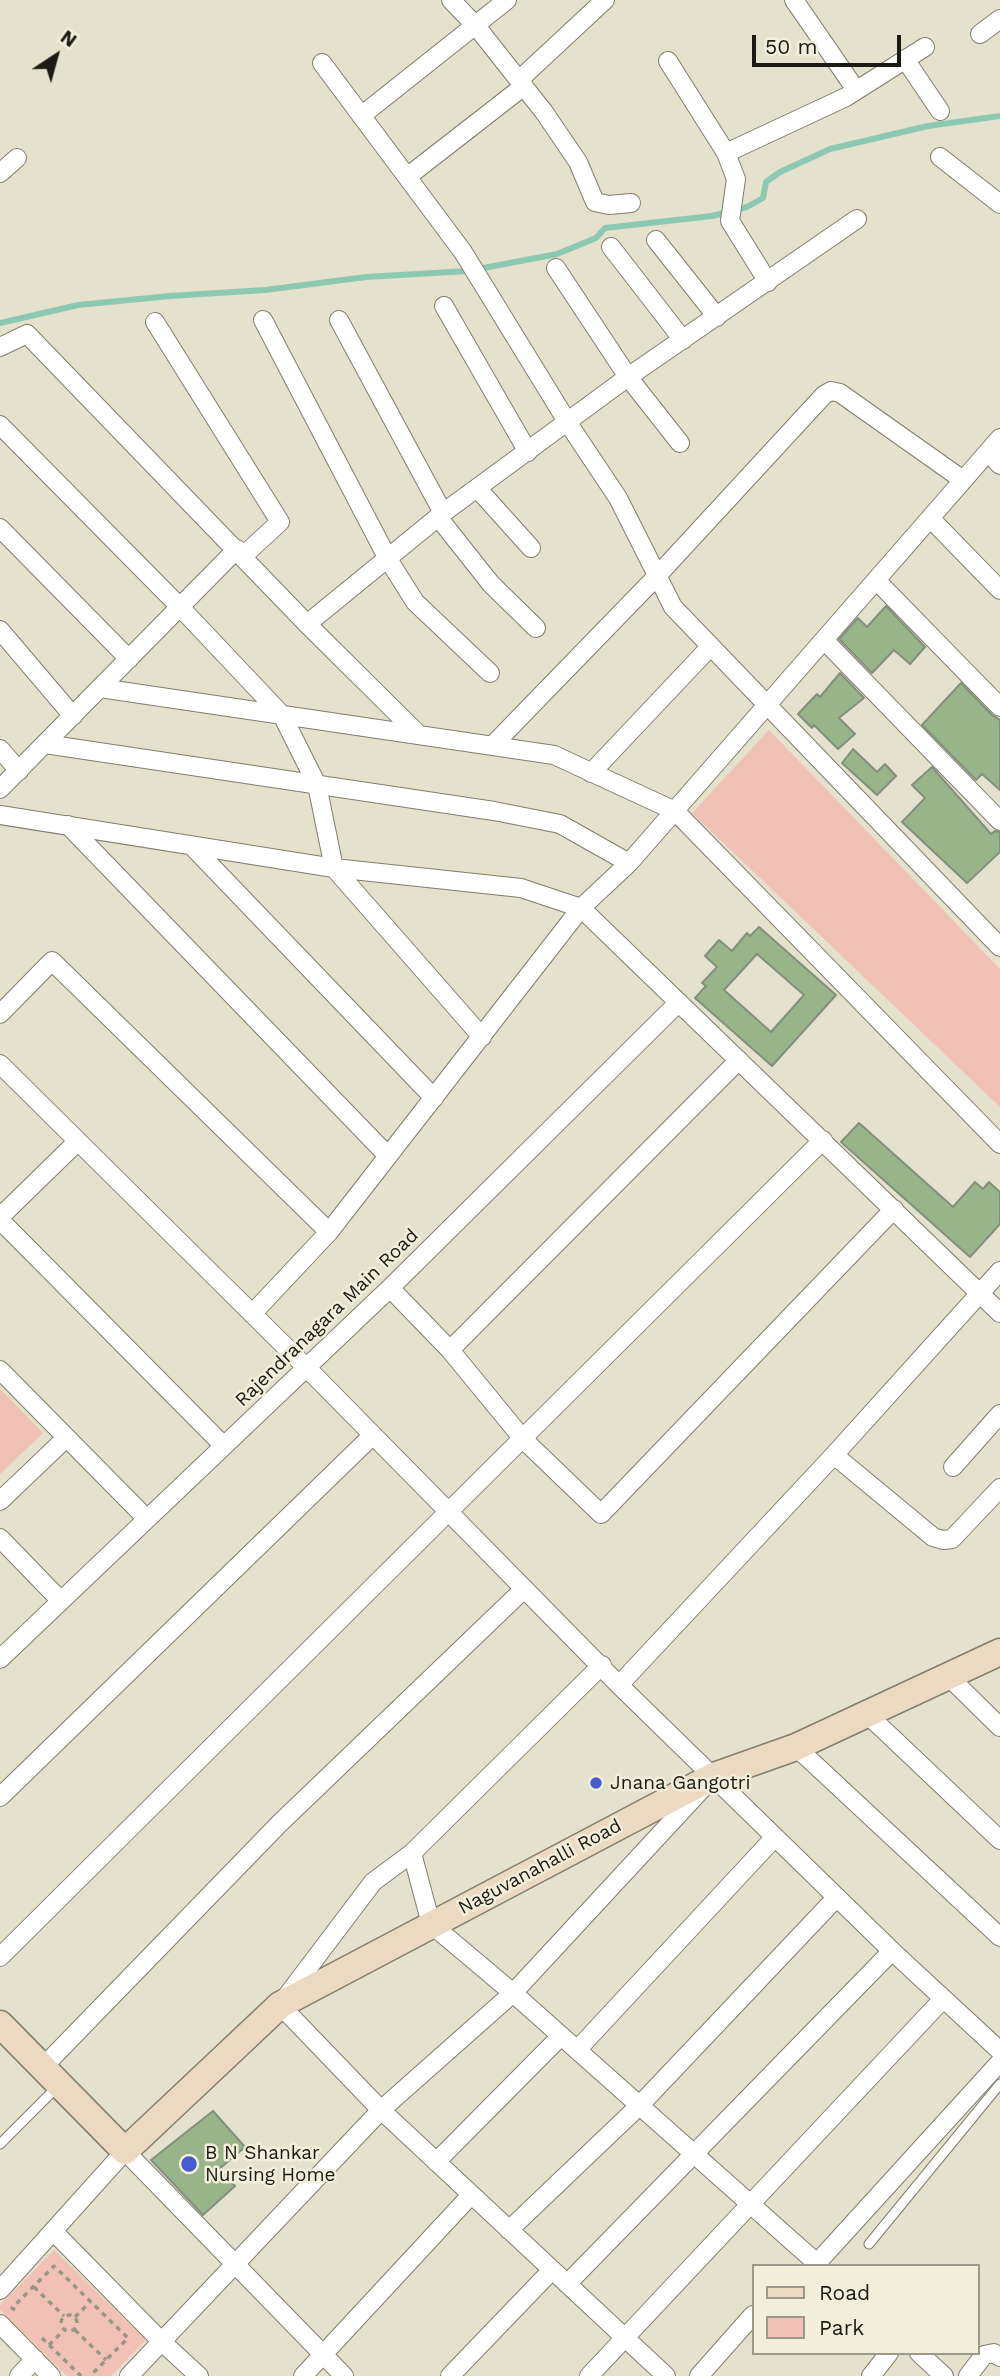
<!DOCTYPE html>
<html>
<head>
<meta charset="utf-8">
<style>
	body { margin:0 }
	#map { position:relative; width:1000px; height:2376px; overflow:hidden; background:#e4e1cd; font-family:"Work Sans",sans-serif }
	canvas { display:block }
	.legend { position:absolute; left:752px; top:2264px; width:228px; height:91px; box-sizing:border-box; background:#f1eeda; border:2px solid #9b998a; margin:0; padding:9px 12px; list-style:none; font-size:21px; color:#1b1a13 }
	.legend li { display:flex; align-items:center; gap:14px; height:35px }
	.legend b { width:35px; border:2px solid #9b998a }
	.north { position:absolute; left:21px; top:21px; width:70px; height:70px; -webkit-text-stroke:5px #f1eeda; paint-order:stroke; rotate:36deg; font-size:19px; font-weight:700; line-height:28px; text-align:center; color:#1b1a13 }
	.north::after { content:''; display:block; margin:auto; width:24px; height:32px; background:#1b1a13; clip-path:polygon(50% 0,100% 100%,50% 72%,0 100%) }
	.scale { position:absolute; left:752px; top:35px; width:149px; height:32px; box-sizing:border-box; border:4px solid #1b1a13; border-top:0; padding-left:9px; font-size:21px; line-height:24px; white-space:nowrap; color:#1b1a13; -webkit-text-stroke:5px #f1eeda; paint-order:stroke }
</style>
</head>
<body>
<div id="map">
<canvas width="1000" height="2376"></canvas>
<ul class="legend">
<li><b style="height:9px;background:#ecd9c2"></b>Road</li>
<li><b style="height:19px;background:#f1c1b6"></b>Park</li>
</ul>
<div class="north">N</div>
<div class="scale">50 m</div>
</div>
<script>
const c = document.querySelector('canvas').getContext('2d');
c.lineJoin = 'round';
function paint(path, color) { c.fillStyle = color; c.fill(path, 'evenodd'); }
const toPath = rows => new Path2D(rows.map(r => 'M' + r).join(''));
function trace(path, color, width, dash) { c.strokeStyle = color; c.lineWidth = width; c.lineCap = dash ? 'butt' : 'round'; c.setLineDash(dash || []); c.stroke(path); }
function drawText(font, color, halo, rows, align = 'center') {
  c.font = font + ' "Work Sans",sans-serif'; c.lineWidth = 5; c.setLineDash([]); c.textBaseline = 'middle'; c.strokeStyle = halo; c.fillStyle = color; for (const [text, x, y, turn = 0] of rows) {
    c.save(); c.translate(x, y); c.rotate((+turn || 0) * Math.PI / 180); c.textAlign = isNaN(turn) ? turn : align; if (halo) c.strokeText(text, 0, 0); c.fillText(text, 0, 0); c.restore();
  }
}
paint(toPath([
	[769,730,1000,969,1000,1107,692,813],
	[0,1389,43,1433,0,1474],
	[54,2250,146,2340,111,2376,67,2376,0,2310,0,2305]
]), '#f1c1b6');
trace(toPath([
	[0,323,78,305,170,296,265,290,366,277,468,271,557,254,596,238,605,228,712,216,747,207,763,198,766,182,780,172,830,149,928,126,1000,116]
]), '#8dc9b2', 6);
const building = toPath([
	[886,606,925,647,910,664,894,650,872,673,839,639,858,618,867,627,886,606],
	[840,673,864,698,839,718,855,734,838,749,814,725,812,728,798,714,817,694,820,697,840,673],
	[961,683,992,715,1000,720,1000,790,982,774,976,780,922,725,961,683],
	[853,749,877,772,885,764,896,776,877,795,842,763,853,749],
	[932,767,991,834,995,831,1000,832,1000,852,967,883,902,822,925,798,912,785,932,767],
	[759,927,836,995,772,1066,695,998,706,986,702,983,717,967,705,956,719,940,732,951,747,933,750,936,759,927],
	[757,954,804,995,771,1032,724,990,757,954],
	[859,1123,953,1207,975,1182,983,1189,989,1182,1000,1192,1000,1224,970,1257,841,1142,859,1123],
	[213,2111,245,2147,219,2169,235,2186,203,2215,151,2160,213,2111]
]);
paint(building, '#97b588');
trace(building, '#848f7f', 2);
const lane = toPath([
	[0,2144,58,2086],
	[869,2244,1000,2084]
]);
const street = toPath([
	[451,0,476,26,544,112,578,162,595,202,609,205,631,203],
	[794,0,856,90],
	[980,34,1000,19],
	[905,59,940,111],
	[668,61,726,153,736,179,730,221,768,282],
	[322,63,463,252,568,423,618,498,673,607,1000,947],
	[519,80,605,0],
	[361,116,507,0],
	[726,153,846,97,925,47],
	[940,157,1000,204],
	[0,173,17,158],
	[407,177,524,86],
	[656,240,717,317],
	[611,247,683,340],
	[556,268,628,377,680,443],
	[444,306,528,452],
	[263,320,388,559,415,602,490,673],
	[339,320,443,513],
	[155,322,280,522,243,556],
	[0,347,27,334,307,624,419,735],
	[0,425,180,607,282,715,317,785,334,868,482,1037],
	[988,452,1000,465],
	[477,488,531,548],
	[438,517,491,584,536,628],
	[930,518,1000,590],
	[0,528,129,659],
	[876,580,1000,707],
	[307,624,443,513,628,377,857,219],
	[0,630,73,716],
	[824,640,1000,821],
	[100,688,554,755,675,811,1000,1144],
	[45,744,494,811,560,824,629,863],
	[492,746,657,576,824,395,831,391,840,393,963,480],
	[0,749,19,771],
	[591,773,711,646],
	[0,789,237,549],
	[0,815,334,868,521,888,581,908,1000,1313],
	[68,825,388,1156],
	[191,845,434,1098],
	[0,1014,52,961,329,1232],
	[0,1064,306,1367,619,1685,892,1951,1000,2051],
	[0,1217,78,1141],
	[0,1220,224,1446],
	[390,1288,450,1350,523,1439,601,1514,894,1209],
	[252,1314,329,1232,581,908,629,863,1000,438],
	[450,1350,739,1060],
	[0,1370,147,1519],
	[834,1455,933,1537,943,1540,952,1539,1000,1488],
	[953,1467,1000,1414],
	[0,1501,66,1438],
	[0,1538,61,1601],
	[0,1659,390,1288,679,1002],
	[602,1665,412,1853,373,1882,280,2005,381,2110,666,2376],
	[948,1676,1000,1727],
	[619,1685,834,1455,1000,1271],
	[867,1714,1000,1840],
	[796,1747,1000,1937],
	[0,1797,373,1435],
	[412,1853,431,1924,513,1993,820,2266],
	[0,1957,823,1140],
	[577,2050,775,1837],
	[43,2067,280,1823,524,1589],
	[436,2162,561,2036],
	[509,2230,639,2106,837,1897],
	[53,2231,161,2341,199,2376],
	[817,2263,1000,2062],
	[567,2284,892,1951],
	[0,2290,125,2151,344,2376],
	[0,2324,51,2376],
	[919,2353,944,2376],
	[19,2376,35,2359],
	[129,2376,381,2110,513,1993,702,1789],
	[303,2376,471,2195],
	[450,2376,552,2270],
	[589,2376,943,1999],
	[699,2376,753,2315],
	[871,2376,889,2353],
	[968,2376,984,2355,994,2353,1000,2357]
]);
const secondary = toPath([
	[0,2024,125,2151,280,2005,714,1776,796,1747,1000,1652]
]);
trace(lane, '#817e6c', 11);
trace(street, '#817e6c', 20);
trace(secondary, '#817e6c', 29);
trace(toPath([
	[34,2287,64,2316],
	[15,2310,12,2308,54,2266,128,2338,90,2376],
	'61 2323a8 8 0 1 1 16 0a8 8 0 1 1-16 0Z',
	[75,2317,90,2302],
	[75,2330,106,2360],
	[42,2338,81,2376],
	[49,2345,64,2330]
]), '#989687', 3.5, [5, 5]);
trace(lane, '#fff', 9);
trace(street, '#fff', 18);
trace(secondary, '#ecd9c2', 26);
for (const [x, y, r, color] of [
	[596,1783,7,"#465bcf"],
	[189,2164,9,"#465bcf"]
]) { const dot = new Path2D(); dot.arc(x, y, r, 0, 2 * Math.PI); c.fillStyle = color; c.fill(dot); trace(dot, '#f1eeda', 2.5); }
drawText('19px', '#1b1a13', '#f1eeda', [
	["Rajendranagara Main Road",327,1318,-44],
	["Naguvanahalli Road",540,1867,-28]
]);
drawText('19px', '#1b1a13', '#f1eeda', [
	["Jnana Gangotri",610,1783],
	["B N Shankar",205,2153],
	["Nursing Home",205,2175]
], 'left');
</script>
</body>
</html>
